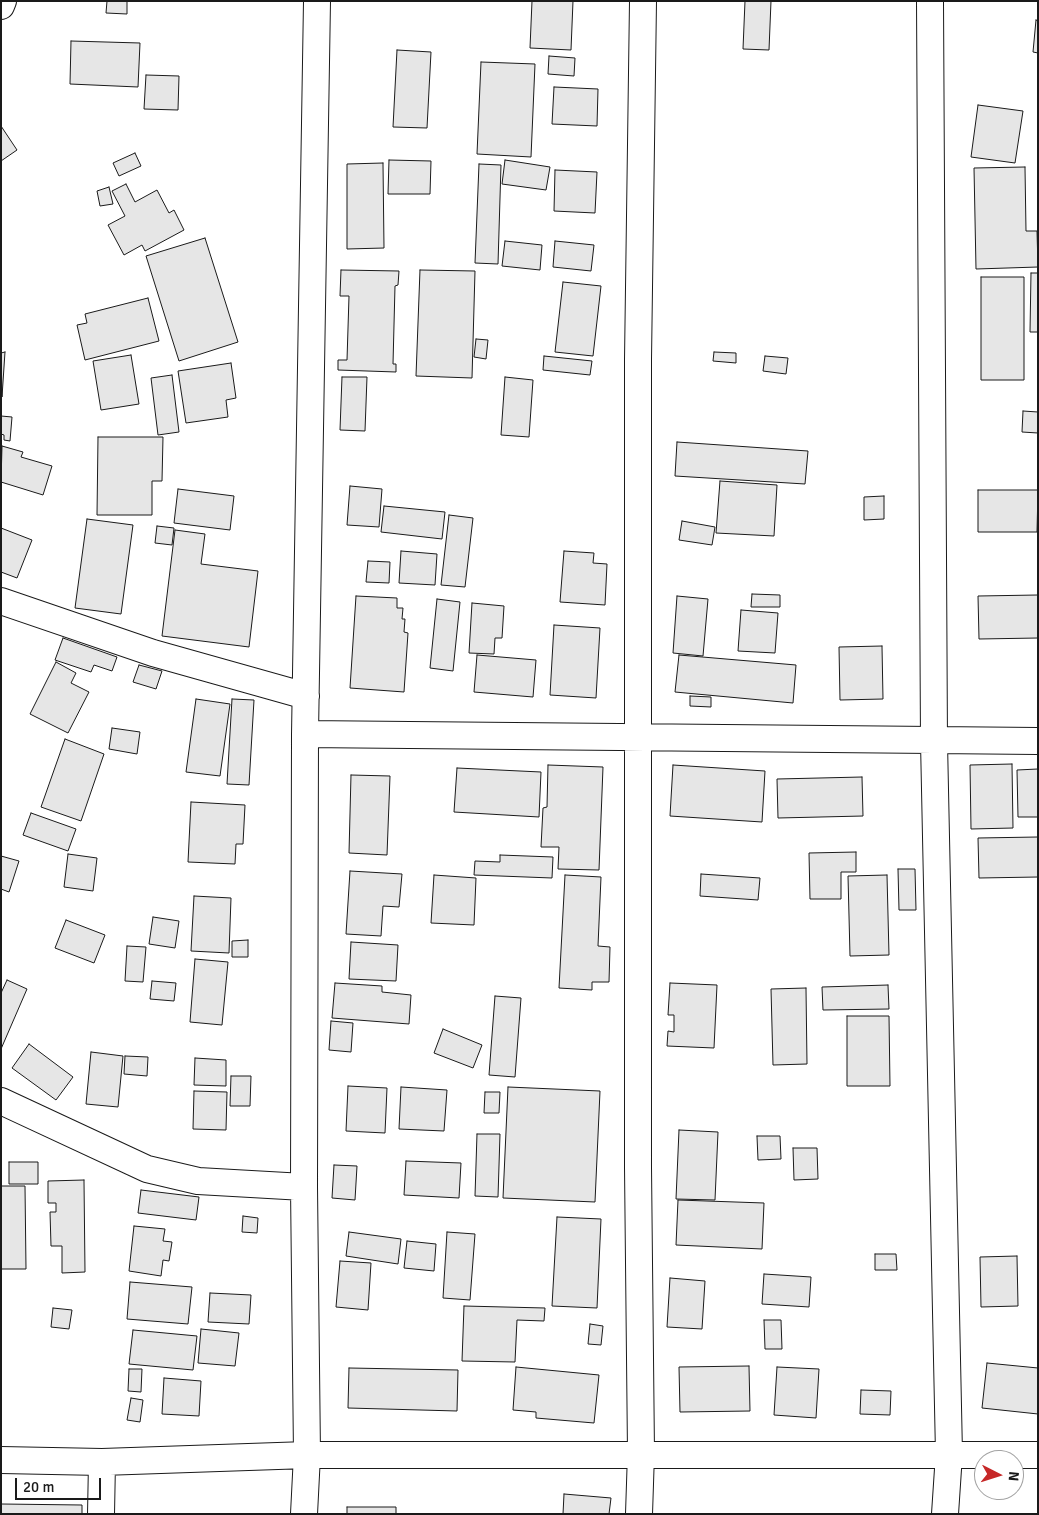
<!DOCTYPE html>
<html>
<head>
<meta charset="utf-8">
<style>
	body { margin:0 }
	#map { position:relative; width:1039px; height:1515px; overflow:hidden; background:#fff; font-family:Signika,sans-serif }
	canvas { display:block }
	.frame { position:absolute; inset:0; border:2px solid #1a1a1a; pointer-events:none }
	.north { position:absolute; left:974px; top:1450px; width:50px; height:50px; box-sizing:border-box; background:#fff; border:1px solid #a3a3a3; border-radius:50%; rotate:95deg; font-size:14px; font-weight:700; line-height:20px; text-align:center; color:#1a1a1a }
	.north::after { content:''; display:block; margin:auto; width:18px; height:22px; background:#c62828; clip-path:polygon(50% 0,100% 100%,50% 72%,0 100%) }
	.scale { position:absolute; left:15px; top:1478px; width:86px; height:22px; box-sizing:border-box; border:2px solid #1a1a1a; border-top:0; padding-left:6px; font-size:15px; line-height:18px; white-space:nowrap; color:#1a1a1a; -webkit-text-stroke:4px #fff; paint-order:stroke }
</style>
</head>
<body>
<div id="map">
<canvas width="1039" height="1515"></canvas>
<div class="frame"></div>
<div class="north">N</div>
<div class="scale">20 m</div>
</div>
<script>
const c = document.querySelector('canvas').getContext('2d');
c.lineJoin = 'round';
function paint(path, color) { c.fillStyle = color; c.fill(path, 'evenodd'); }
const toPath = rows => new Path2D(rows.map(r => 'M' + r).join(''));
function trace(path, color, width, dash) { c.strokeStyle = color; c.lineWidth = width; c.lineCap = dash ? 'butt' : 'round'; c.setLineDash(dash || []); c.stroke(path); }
const building = toPath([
	[107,1,127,1,127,14,106,13,107,1],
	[532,1,573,1,571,50,530,48,532,1],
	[745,1,771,1,769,50,743,49,745,1],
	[1036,20,1038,21,1038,53,1033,52,1036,20],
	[71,41,140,43,138,87,70,84,71,41],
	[397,50,431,52,427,128,393,127,397,50],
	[549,56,575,58,574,76,548,74,549,56],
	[481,62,535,64,531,157,477,154,481,62],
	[146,75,179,76,178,110,144,109,146,75],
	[554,87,598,89,597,126,552,124,554,87],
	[978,105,1023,111,1015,163,971,157,978,105],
	[1,126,17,150,1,161,1,126],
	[135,153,141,166,119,176,113,163,135,153],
	[389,160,431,161,430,194,388,194,389,160],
	[505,160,550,167,546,190,502,184,505,160],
	[383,163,384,248,347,249,347,164,383,163],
	[479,164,501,165,498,264,475,263,479,164],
	[1025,167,1026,231,1037,231,1038,267,976,269,974,168,1025,167],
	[555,170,597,172,595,213,554,211,555,170],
	[126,184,135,202,157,190,169,213,174,210,184,230,145,251,142,245,124,255,108,225,125,216,112,191,126,184],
	[109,187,113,204,100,206,97,191,109,187],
	[205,238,238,342,179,361,146,256,205,238],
	[505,241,542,245,540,270,502,266,505,241],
	[555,241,594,245,591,271,553,267,555,241],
	[341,270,399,271,398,285,395,286,393,364,396,364,396,372,338,370,338,360,347,360,349,296,340,296,341,270],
	[420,270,475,271,472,378,416,376,420,270],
	[1031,273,1038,273,1038,332,1030,332,1031,273],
	[981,277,1024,277,1024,380,981,380,981,277],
	[563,282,601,286,593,356,555,352,563,282],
	[148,298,159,341,85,360,77,325,87,323,85,314,148,298],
	[476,339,488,340,486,359,474,357,476,339],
	[5,352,2,397,1,353,5,352],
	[714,352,736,353,736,363,713,361,714,352],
	[131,355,139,404,101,410,93,361,131,355],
	[544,356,592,361,590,375,543,370,544,356],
	[765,356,788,358,786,374,763,371,765,356],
	[231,363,236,398,226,400,228,417,186,423,178,371,231,363],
	[172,375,179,432,158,435,151,378,172,375],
	[342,377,367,377,365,431,340,430,342,377],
	[505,377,533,380,529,437,501,435,505,377],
	[1023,411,1038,412,1038,433,1022,432,1023,411],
	[1,416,12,417,10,441,4,440,4,435,1,434,1,416],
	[98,437,163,437,162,481,152,481,152,515,97,515,98,437],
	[677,442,808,451,805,484,675,476,677,442],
	[2,446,23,452,21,457,52,466,43,495,1,482,2,446],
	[720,481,777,485,774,536,716,533,720,481],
	[350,486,382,489,379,527,347,525,350,486],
	[178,489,234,496,230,530,174,523,178,489],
	[978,490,1038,490,1037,532,978,532,978,490],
	[884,496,884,519,864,520,864,497,884,496],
	[384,506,445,512,442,539,381,532,384,506],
	[449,515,473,518,465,587,441,585,449,515],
	[87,519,133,525,121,614,75,608,87,519],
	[682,521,715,527,712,545,679,540,682,521],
	[157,526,174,528,172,545,155,543,157,526],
	[1,528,32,540,17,578,1,572,1,528],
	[175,530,205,534,201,564,258,571,249,647,162,636,175,530],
	[401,551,437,554,435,585,399,583,401,551],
	[564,551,594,553,593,563,607,564,605,605,560,602,564,551],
	[368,561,390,562,389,583,366,582,368,561],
	[752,594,780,595,780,607,751,607,752,594],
	[1038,595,1038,638,979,639,978,596,1038,595],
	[356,596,397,598,397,608,403,608,402,619,405,619,404,632,408,633,404,692,350,688,356,596],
	[677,596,708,599,703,656,673,653,677,596],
	[437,599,460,602,453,671,430,668,437,599],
	[472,603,504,606,502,638,495,638,494,654,469,653,472,603],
	[741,610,778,613,775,653,738,651,741,610],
	[554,625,600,628,596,698,550,695,554,625],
	[63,638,117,657,112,671,94,665,91,672,55,660,63,638],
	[882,646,883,699,840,700,839,647,882,646],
	[477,655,536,660,533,697,474,692,477,655],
	[679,655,796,665,793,703,675,692,679,655],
	[56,662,76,673,71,683,89,692,68,733,30,714,56,662],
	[139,665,162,671,156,689,133,682,139,665],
	[690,696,711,697,711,707,690,706,690,696],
	[196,699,230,704,220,776,186,772,196,699],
	[232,699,254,700,249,785,227,784,232,699],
	[112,728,140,732,137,754,109,749,112,728],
	[65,739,104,754,81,821,41,807,65,739],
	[1012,764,1013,828,971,829,970,765,1012,764],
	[548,765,603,767,599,870,558,869,559,847,541,847,543,808,547,807,548,765],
	[673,765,765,771,762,822,670,816,673,765],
	[457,768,541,772,539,817,454,812,457,768],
	[1038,769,1038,817,1018,817,1017,770,1038,769],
	[351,775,390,776,387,855,349,853,351,775],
	[862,777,863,816,778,818,777,779,862,777],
	[191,802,245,805,243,844,236,844,235,864,188,862,191,802],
	[31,813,76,829,68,851,23,835,31,813],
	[1038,837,1038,877,979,878,978,838,1038,837],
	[856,852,856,872,841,872,841,899,810,899,809,853,856,852],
	[68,854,97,858,93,891,64,887,68,854],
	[500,855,553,857,552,878,474,875,475,861,500,862,500,855],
	[1,856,19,861,9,892,1,889,1,856],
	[898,869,915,869,916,910,899,910,898,869],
	[350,871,402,874,399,907,383,906,381,936,346,934,350,871],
	[701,874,760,878,758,900,700,896,701,874],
	[434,875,476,878,474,925,431,923,434,875],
	[565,875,601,877,598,946,610,947,609,982,592,982,592,990,559,988,565,875],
	[887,875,889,955,850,956,848,876,887,875],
	[194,896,231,898,229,953,191,951,194,896],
	[153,917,179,921,175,948,149,944,153,917],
	[66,920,105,935,94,963,55,948,66,920],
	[248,940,248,957,232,957,232,941,248,940],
	[351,942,398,945,396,981,349,979,351,942],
	[127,946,146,947,143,982,125,981,127,946],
	[195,959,228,962,222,1025,190,1022,195,959],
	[7,980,27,989,1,1049,1,993,7,980],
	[152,981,176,983,174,1001,150,999,152,981],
	[335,983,382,986,382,992,411,995,409,1024,332,1018,335,983],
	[670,983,717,985,714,1048,667,1046,668,1031,674,1032,674,1015,668,1015,670,983],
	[888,985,889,1009,823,1010,822,987,888,985],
	[806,988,807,1064,773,1065,771,989,806,988],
	[495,996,521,998,515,1077,489,1075,495,996],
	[847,1016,889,1016,890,1086,847,1086,847,1016],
	[331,1021,353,1023,351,1052,329,1050,331,1021],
	[443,1029,482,1045,473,1068,434,1053,443,1029],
	[29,1044,73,1077,56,1100,12,1068,29,1044],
	[91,1052,123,1056,118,1107,86,1104,91,1052],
	[125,1056,148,1057,147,1076,124,1074,125,1056],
	[195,1058,226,1060,226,1086,194,1085,195,1058],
	[231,1076,251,1076,250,1106,230,1106,231,1076],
	[348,1086,387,1088,385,1133,346,1131,348,1086],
	[401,1087,447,1090,444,1131,399,1129,401,1087],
	[508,1087,600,1091,595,1202,503,1198,508,1087],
	[194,1091,227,1092,226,1130,193,1129,194,1091],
	[485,1092,500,1092,499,1113,484,1113,485,1092],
	[679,1130,718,1132,715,1200,676,1199,679,1130],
	[477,1134,500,1134,498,1197,475,1196,477,1134],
	[757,1136,780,1136,781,1159,758,1160,757,1136],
	[793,1148,817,1148,818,1179,794,1180,793,1148],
	[406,1161,461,1163,459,1198,404,1195,406,1161],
	[9,1162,38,1162,38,1184,9,1184,9,1162],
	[334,1165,357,1166,355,1200,332,1198,334,1165],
	[84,1180,85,1272,62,1273,62,1246,51,1246,50,1212,56,1212,56,1203,48,1203,48,1181,84,1180],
	[1,1186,25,1186,26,1269,1,1269,1,1186],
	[141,1190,199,1197,196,1220,138,1213,141,1190],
	[678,1200,764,1203,762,1249,676,1245,678,1200],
	[243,1216,258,1218,257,1233,242,1232,243,1216],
	[557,1217,601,1219,597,1308,552,1306,557,1217],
	[134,1226,165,1229,163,1241,172,1242,169,1261,163,1260,161,1276,129,1271,134,1226],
	[349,1232,401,1239,398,1264,346,1256,349,1232],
	[447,1232,475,1234,470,1300,443,1298,447,1232],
	[407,1241,436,1244,434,1271,404,1268,407,1241],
	[875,1254,896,1254,897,1270,875,1270,875,1254],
	[1017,1256,1018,1306,981,1307,980,1257,1017,1256],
	[340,1261,371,1263,368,1310,336,1307,340,1261],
	[764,1274,811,1277,809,1307,762,1304,764,1274],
	[670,1278,705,1281,702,1329,667,1327,670,1278],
	[130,1282,192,1287,188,1324,127,1319,130,1282],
	[210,1293,251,1295,249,1324,208,1322,210,1293],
	[464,1306,545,1308,544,1321,517,1320,515,1362,462,1361,464,1306],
	[53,1308,72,1310,69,1329,51,1327,53,1308],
	[764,1320,781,1320,782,1349,765,1349,764,1320],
	[590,1324,603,1326,601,1345,588,1344,590,1324],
	[201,1329,239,1333,235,1366,198,1363,201,1329],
	[133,1330,197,1336,193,1370,129,1364,133,1330],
	[987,1363,1038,1368,1038,1414,982,1408,987,1363],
	[749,1366,750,1411,680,1412,679,1367,749,1366],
	[516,1367,599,1375,594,1423,536,1418,536,1412,513,1410,516,1367],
	[777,1367,819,1369,816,1418,774,1415,777,1367],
	[349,1368,458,1370,457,1411,348,1408,349,1368],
	[129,1369,142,1369,141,1392,128,1391,129,1369],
	[164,1378,201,1381,199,1416,162,1414,164,1378],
	[861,1390,891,1391,890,1415,860,1414,861,1390],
	[131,1398,143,1400,140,1422,127,1420,131,1398],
	[564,1494,611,1498,609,1514,563,1514,564,1494],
	[1,1504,82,1505,82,1514,1,1514,1,1504],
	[347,1507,396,1507,396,1514,347,1514,347,1507]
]);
paint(building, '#e6e6e6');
trace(building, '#1a1a1a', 1);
const minor = toPath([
	[930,1,934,742,949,1454,945,1514],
	[1,6,3,1],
	[1,601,153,653,306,696],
	[305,734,1038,741],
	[1,1101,147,1169,198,1181,304,1187],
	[1,1460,102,1462,307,1455,1038,1455],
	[101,1514,102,1462],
	[304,1514,307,1455,304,1187,305,734,317,1],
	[639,1514,641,1453,638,1167,638,359,643,1]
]);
trace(minor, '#1a1a1a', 28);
trace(minor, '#fff', 26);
</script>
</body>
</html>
